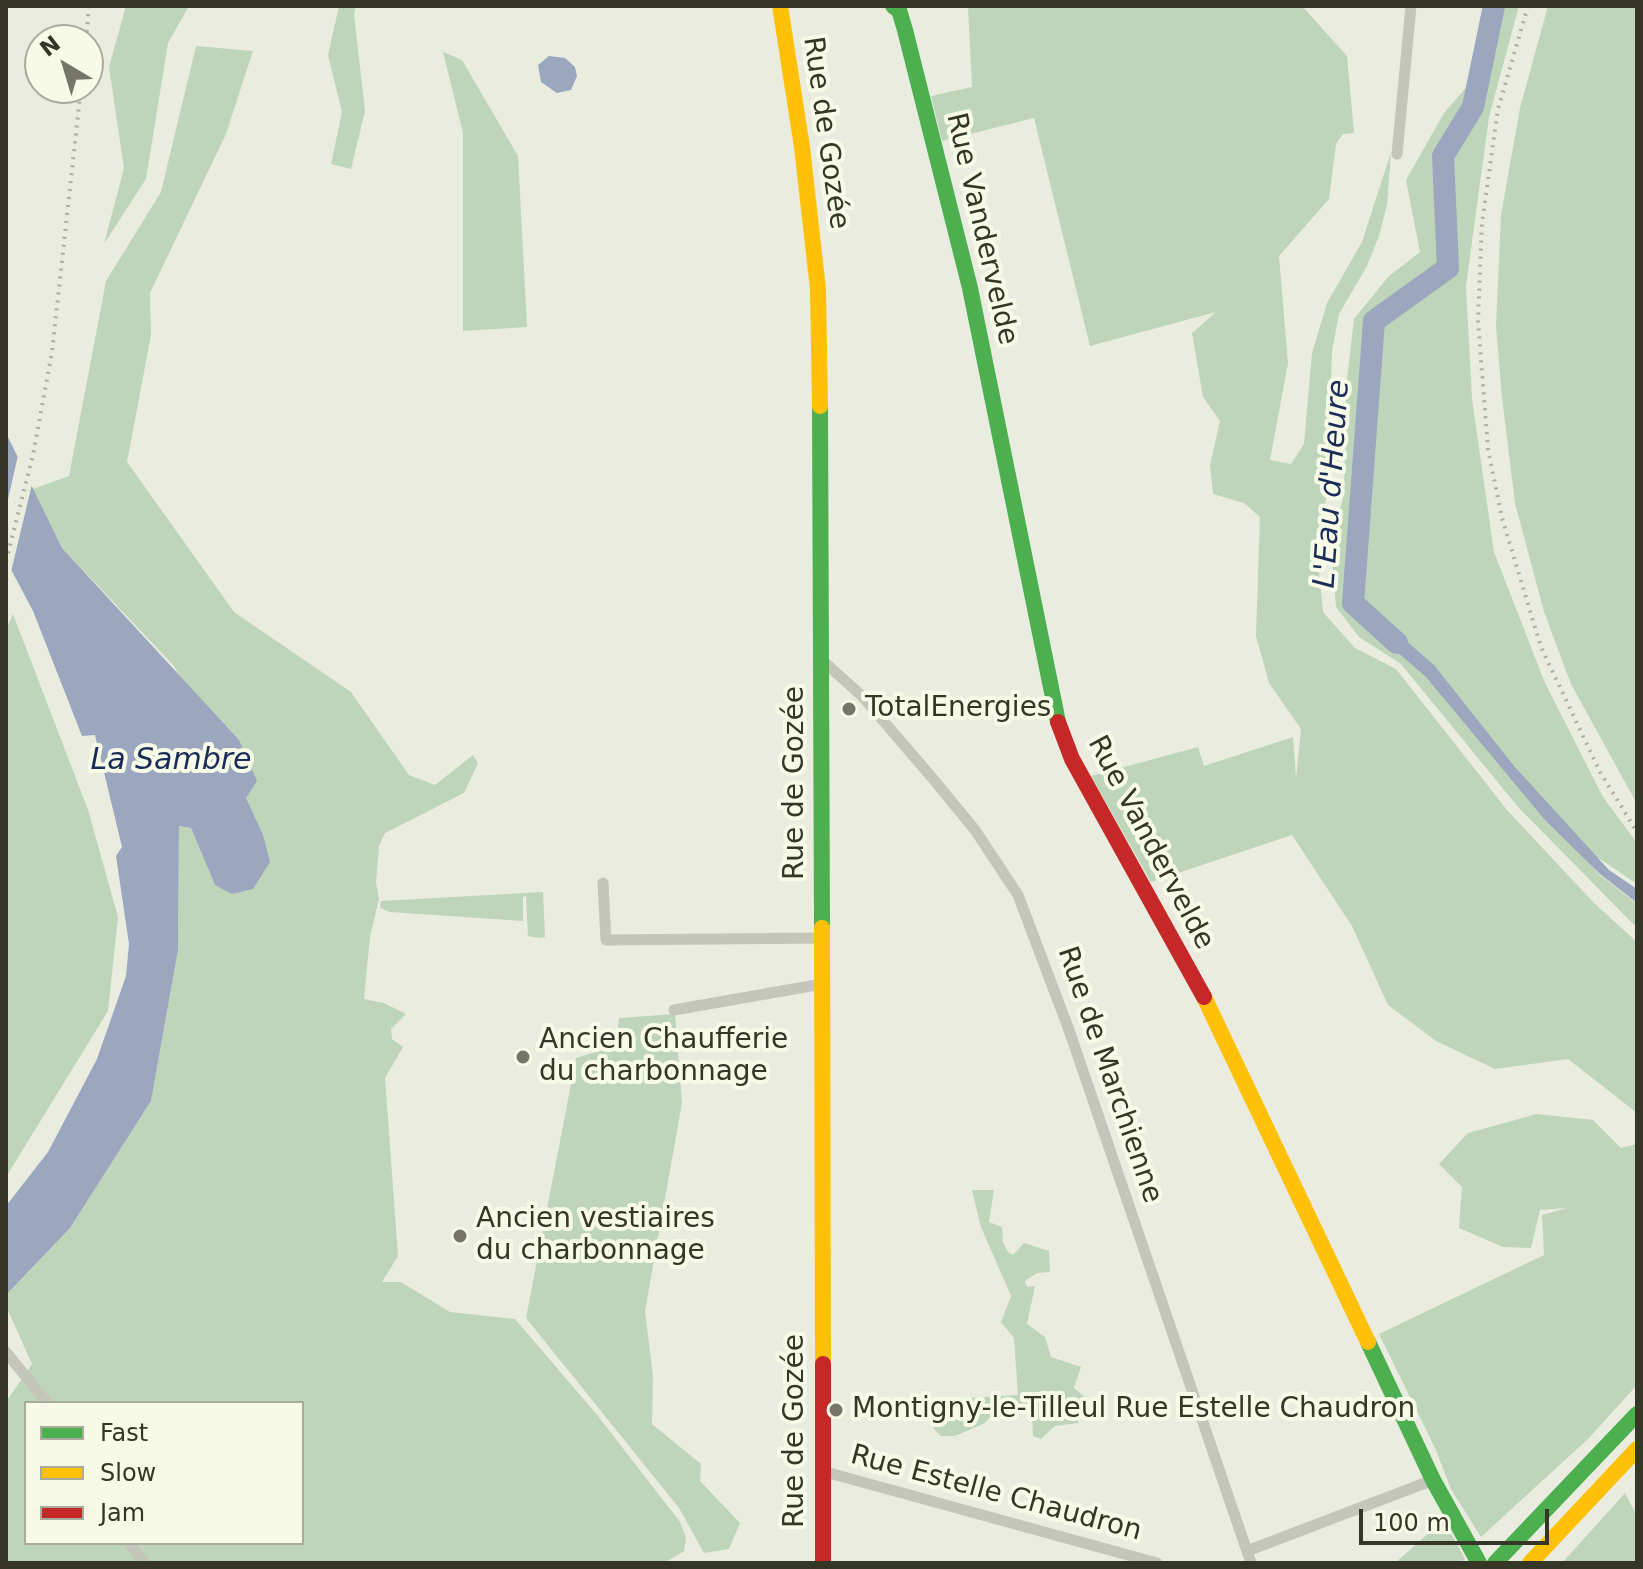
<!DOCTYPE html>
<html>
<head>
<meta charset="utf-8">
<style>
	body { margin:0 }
	#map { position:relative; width:1643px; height:1569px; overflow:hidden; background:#eaece0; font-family:"DejaVu Sans",sans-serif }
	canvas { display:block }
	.frame { position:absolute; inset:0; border:8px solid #363627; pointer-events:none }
	.legend { position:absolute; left:24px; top:1401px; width:280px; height:144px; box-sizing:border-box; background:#f6fae6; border:2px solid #a9ac9a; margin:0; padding:10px 14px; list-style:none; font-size:24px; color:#363627 }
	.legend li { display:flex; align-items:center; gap:16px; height:40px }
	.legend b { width:40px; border:2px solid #a9ac9a }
	.north { position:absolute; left:24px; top:24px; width:80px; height:80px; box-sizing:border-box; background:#f6fae6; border:2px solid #a9ac9a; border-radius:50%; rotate:322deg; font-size:22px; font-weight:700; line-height:32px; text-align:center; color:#363627 }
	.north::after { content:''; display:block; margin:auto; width:28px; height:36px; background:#757668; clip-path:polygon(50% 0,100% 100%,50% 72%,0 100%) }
	.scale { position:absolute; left:1359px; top:1509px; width:190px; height:36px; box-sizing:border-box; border:4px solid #363627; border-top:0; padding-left:10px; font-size:24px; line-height:28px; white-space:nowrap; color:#363627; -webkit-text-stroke:6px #f6fae6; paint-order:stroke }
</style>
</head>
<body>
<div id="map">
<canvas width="1643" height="1569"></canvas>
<div class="frame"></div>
<ul class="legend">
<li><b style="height:10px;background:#4caf50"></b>Fast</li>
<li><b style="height:10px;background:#ffc107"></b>Slow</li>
<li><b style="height:10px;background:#c62828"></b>Jam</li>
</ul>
<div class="north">N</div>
<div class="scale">100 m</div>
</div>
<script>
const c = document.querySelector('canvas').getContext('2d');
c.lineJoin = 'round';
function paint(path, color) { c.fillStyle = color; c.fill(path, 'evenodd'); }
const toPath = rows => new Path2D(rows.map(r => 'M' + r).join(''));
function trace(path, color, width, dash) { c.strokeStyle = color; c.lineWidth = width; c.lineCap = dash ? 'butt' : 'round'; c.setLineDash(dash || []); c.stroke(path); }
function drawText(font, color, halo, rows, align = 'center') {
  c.font = font + ' "DejaVu Sans",sans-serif'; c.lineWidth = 8; c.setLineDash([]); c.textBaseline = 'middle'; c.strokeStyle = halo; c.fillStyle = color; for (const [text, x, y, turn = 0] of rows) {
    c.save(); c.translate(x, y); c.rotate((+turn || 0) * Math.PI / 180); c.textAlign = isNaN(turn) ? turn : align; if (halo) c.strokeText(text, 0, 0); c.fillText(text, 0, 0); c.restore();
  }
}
paint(toPath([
	[126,6,189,6,168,43,146,179,104,244,124,168,109,67],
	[339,6,356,6,354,14,365,111,351,169,331,164,342,112,328,55],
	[968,6,1302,6,1347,56,1354,133,1343,134,1336,144,1329,199,1279,256,1288,363,1270,460,1291,464,1304,444,1312,353,1327,303,1362,242,1391,152,1387,205,1379,236,1367,266,1339,314,1332,351,1327,496,1316,539,1323,612,1355,648,1396,669,1507,810,1595,904,1637,942,1637,1113,1568,1059,1495,1069,1436,1041,1388,1005,1352,926,1292,835,1151,882,1091,776,1198,747,1204,766,1293,737,1296,778,1301,729,1269,683,1256,636,1260,517,1244,503,1213,494,1210,465,1220,421,1203,397,1192,333,1216,312,1090,346,1034,118,942,141,931,96,972,87],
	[1485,6,1519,6,1489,117,1466,286,1472,399,1494,552,1545,683,1603,797,1637,843,1637,884,1562,833,1600,875,1637,904,1637,928,1518,807,1401,664,1359,637,1336,607,1331,543,1344,494,1346,388,1354,319,1388,277,1420,252,1406,180,1444,113,1471,82],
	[1548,6,1637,6,1637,804,1571,684,1544,612,1515,503,1502,398,1496,326,1501,215,1520,108],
	[196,46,253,51,226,134,150,293,151,335,127,462,234,612,351,692,409,775,435,785,473,755,478,763,464,793,385,833,379,846,376,883,379,899,370,937,364,999,384,1003,406,1014,391,1029,392,1039,403,1047,385,1078,398,1256,382,1282,401,1282,450,1312,515,1319,598,1416,680,1522,686,1538,684,1551,664,1563,6,1563,6,1402,32,1364,6,1306,6,1295,70,1228,151,1101,178,950,179,826,191,828,215,885,263,835,174,666,62,548,33,489,69,476,106,281,161,192],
	[26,1403,302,1403,302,1543,26,1543],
	[443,52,462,60,518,156,527,327,463,331,463,133],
	[13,614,88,810,118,917,108,1011,6,1177,6,630],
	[543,892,545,937,539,938,528,936,526,896,523,897,523,921,390,912,380,908,381,901],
	[675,1014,682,1103,645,1311,653,1376,652,1424,701,1464,700,1481,740,1523,729,1549,704,1553,679,1508,526,1318,576,1058,616,1046,619,1018],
	[1537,1114,1593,1120,1621,1148,1637,1144,1637,1385,1589,1438,1481,1537,1451,1489,1436,1450,1379,1334,1544,1255,1542,1215,1567,1208,1540,1210,1531,1248,1503,1247,1459,1228,1462,1187,1439,1164,1468,1133],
	[972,1190,994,1190,989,1222,1002,1227,1003,1242,1008,1252,1013,1255,1024,1243,1049,1251,1050,1272,1037,1273,1025,1281,1027,1287,1035,1286,1027,1324,1045,1337,1051,1357,1081,1367,1074,1388,1086,1398,1078,1423,1055,1426,1041,1439,1033,1436,1032,1416,1027,1407,998,1408,985,1423,955,1436,941,1436,934,1429,932,1418,937,1400,1018,1395,1014,1338,1001,1322,1011,1296,981,1227],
	[1625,1493,1637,1516,1637,1563,1562,1563],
	[1442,1517,1465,1559,1460,1563,1395,1563,1439,1524]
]), '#bed5ba');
paint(toPath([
	[549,56,565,58,575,67,577,76,571,90,557,93,541,82,538,65],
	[6,433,62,548,239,740,257,781,246,798,263,835,270,862,253,889,232,894,215,885,191,828,179,826,178,950,151,1101,70,1228,6,1295,6,1206,48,1152,97,1059,126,976,129,944,116,856,122,847,95,735,82,736,33,611,6,560],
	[1381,619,1434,665,1514,766,1609,870,1637,889,1637,903,1600,874,1545,820,1426,677,1373,631]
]), '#9aa7be');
paint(toPath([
	[19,451,33,480,10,576,6,568,6,508]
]), '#eaece0');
trace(toPath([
	[1397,643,1353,603,1374,321,1448,268,1443,156,1473,107,1494,6]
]), '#9aa7be', 22);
trace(toPath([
	[1397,154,1411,6],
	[822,660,862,696,934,780,975,830,1018,895,1069,1030,1251,1563],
	[603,883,606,940,822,938],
	[674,1010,822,984],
	[6,1352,47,1403],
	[822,1471,1157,1563],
	[129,1543,145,1563],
	[1247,1551,1433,1480]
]), '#c4c6b9', 11);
trace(toPath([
	[893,6,899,10,905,30,970,288,1058,722],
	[820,406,822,928],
	[1368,1342,1433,1480,1479,1563],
	[1495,1563,1637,1414]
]), '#4caf50', 16);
trace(toPath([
	[780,6,802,147,818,289,820,406],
	[822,928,823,1364],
	[1204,997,1368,1342],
	[1530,1563,1637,1449]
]), '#ffc107', 16);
trace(toPath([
	[1058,722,1072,759,1204,997],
	[823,1364,823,1563]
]), '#c62828', 16);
trace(toPath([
	[1528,6,1498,109,1482,223,1478,321,1488,449,1502,518,1541,647,1600,772,1637,832],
	[86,40,89,6],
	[6,561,33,455,52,352,81,88]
]), '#acada3', 4, [2, 6]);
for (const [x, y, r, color] of [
	[849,709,8,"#757668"],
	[523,1057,8,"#757668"],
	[460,1236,8,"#757668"],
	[836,1410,8,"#757668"]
]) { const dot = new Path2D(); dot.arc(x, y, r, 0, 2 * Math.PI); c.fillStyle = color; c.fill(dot); trace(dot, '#f6fae6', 3); }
drawText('28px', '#363627', '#f6fae6', [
	["Rue de Gozée",825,133,82],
	["Rue Vandervelde",981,229,77],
	["Rue de Gozée",796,783,-90],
	["Rue Vandervelde",1150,843,62],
	["Rue de Marchienne",1109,1075,71],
	["Rue de Gozée",796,1431,-90],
	["Rue Estelle Chaudron",996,1494,15]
]);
drawText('28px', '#363627', '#f6fae6', [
	["TotalEnergies",865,709],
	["Ancien Chaufferie",539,1041],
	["du charbonnage",539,1073],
	["Ancien vestiaires",476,1220],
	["du charbonnage",476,1252],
	["Montigny-le-Tilleul Rue Estelle Chaudron",852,1410]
], 'left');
drawText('italic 30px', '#1b2c59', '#f6fae6', [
	["L'Eau d'Heure",1333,484,-86],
	["La Sambre",171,761]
]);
</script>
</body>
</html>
